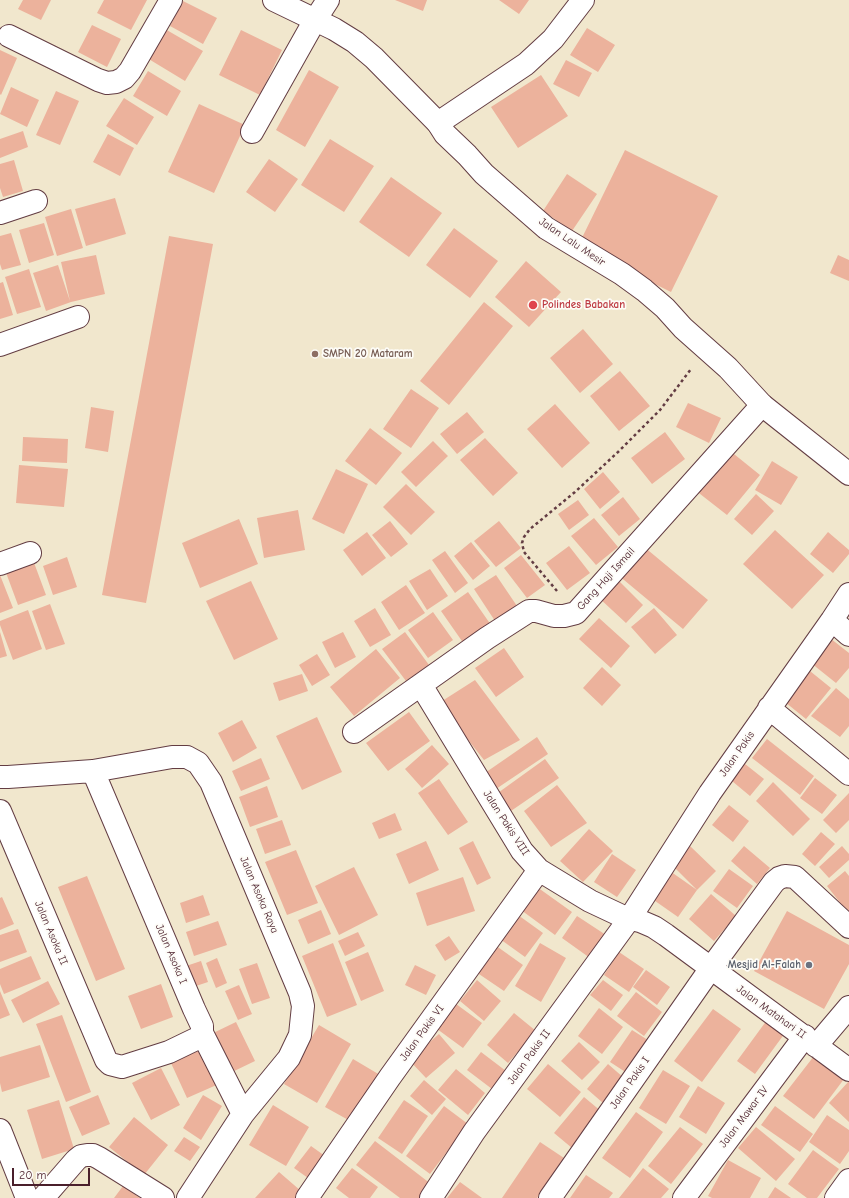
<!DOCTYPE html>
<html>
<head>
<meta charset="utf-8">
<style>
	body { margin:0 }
	#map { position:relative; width:849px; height:1198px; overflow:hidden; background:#f1e7cd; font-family:"Comic Neue",sans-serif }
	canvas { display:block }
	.scale { position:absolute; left:12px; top:1168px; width:78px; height:18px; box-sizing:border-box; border:2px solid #4a1f2b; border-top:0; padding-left:5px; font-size:12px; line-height:14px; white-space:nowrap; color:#4a1f2b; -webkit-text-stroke:3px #fdfcf7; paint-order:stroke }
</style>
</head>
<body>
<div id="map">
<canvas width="849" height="1198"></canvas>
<div class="scale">20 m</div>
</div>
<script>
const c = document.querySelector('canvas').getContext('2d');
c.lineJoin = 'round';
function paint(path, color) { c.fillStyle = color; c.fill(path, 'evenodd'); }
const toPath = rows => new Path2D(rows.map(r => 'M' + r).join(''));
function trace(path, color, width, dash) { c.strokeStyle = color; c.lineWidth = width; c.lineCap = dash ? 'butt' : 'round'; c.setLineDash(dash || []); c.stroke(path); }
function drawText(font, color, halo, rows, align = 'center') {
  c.font = font + ' "Comic Neue",sans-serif'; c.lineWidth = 3.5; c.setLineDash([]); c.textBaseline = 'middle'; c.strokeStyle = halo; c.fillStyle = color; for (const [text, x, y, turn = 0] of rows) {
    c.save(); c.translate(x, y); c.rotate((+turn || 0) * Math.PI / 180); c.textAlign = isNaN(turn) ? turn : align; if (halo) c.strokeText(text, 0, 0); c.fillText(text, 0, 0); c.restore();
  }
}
paint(toPath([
	[23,0,51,0,41,20,18,9],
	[104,0,147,0,131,30,97,13],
	[395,0,427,0,423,11],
	[499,0,529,0,519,14],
	[183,1,217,18,203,44,170,26],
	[92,25,121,39,107,67,78,52],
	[587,28,615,45,598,72,570,55],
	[165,29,203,51,185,81,147,58],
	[241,30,282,50,260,95,219,75],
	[0,50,17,58,1,95,0,94],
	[566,60,592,73,579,97,553,84],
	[309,70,339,87,305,147,276,130],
	[148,71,181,91,167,116,133,96],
	[541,75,568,116,518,148,491,107],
	[11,87,39,100,27,127,0,114],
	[56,91,79,101,60,145,36,135],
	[124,98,154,117,137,145,106,126],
	[199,104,245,125,214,193,168,172],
	[23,131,28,147,0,158,0,139],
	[108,134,134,148,120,176,93,162],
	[330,139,374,166,344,212,301,185],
	[625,150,718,196,671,292,578,246],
	[269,159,298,179,275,212,246,192],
	[14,160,23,191,3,197,0,188,0,164],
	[567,174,597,194,572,231,543,211],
	[391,177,442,213,409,257,359,222],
	[115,198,126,234,86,246,75,209],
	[71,209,83,248,57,256,45,217],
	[44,223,54,255,29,263,19,230],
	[454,228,498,261,470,298,426,265],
	[11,233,21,265,2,270,0,264,0,236],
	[169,236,213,244,146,603,102,595],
	[96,255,105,294,71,302,46,311,33,273,58,265,70,301,61,262],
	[838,255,849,260,849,281,830,273],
	[526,261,561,292,529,327,495,297],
	[29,269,41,307,17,314,5,277],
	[3,282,13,315,0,319,0,283],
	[484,302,513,326,449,405,420,381],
	[583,329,613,364,580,393,550,358],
	[620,371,650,406,619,431,590,396],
	[411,389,439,408,411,448,383,429],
	[688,403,721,418,709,443,676,427],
	[555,404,590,443,562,468,527,429],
	[91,407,114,411,108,452,85,448],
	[467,412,484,432,457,454,440,434],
	[370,428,402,453,376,485,345,461],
	[665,432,685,459,652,484,631,458],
	[23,437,68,439,67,463,22,461],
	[485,438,518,473,493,496,460,460],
	[433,441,448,456,416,487,401,472],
	[729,450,760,475,727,515,695,490],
	[772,461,798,477,781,505,755,490],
	[19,465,68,469,64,507,16,503],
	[336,469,368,484,344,534,312,519],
	[603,472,620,492,600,509,584,489],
	[406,484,435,512,411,535,383,507],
	[756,494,774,511,752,535,734,519],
	[623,497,640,519,619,536,601,515],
	[578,500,589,515,569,530,558,514],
	[298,510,305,550,264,558,257,518],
	[594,518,618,547,596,565,571,536],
	[239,519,258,564,200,588,182,543],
	[390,521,408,544,391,557,372,535],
	[499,521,521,548,496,567,474,541],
	[775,530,824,575,792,609,743,564],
	[367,532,386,558,362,576,343,550],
	[828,532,849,550,849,554,833,573,810,554],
	[471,542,490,566,473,580,454,556],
	[569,546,590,573,567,590,546,563],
	[643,546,708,600,683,629,618,575],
	[445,551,468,583,455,593,432,560],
	[521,555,545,585,527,598,504,568],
	[67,557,77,587,53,595,43,566],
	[33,560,46,595,18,605,5,570],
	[430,569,448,596,427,610,409,581],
	[0,575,13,608,0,613],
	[496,575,517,606,495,621,474,589],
	[616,578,643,605,626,623,598,597],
	[251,581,278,639,234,660,206,601],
	[406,585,425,613,399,630,381,602],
	[468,592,491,625,464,644,441,611],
	[50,604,65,644,46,650,32,611],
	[375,608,391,635,370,647,354,621],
	[654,608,677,635,655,654,631,627],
	[28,610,42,649,13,660,0,625,0,621],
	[433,612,453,640,428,658,408,630],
	[599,618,630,646,611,668,579,639],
	[0,632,7,656,0,658],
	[343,632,356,657,335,668,322,642],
	[405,632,429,665,406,681,382,649],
	[826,635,849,653,849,668,836,683,806,659],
	[504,648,524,677,496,697,475,668],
	[376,649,400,678,354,716,330,687],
	[317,654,330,675,312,686,299,665],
	[602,667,621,685,602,706,583,688],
	[805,667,831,688,806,719,780,698],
	[302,674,308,691,279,701,273,683],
	[475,680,520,740,484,760,439,703],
	[836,688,849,699,849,726,840,737,811,716],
	[409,712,430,741,388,771,366,743],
	[317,717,342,772,302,790,276,736],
	[242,720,257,748,233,762,218,733],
	[537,737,548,754,493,791,482,775],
	[767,739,814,776,800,795,752,758],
	[432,745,449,764,422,788,405,769],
	[261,758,270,779,241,791,232,771],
	[545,759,559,778,508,813,495,795],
	[740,760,764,779,750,796,726,776],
	[815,778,837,795,822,814,800,798],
	[439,779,468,822,448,835,418,793],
	[773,782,810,819,793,836,756,801],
	[557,785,587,823,551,847,524,811],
	[267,786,278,817,250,827,239,797],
	[849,793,849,820,836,833,823,820],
	[729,805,749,821,733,842,712,825],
	[395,813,402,830,379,839,372,823],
	[282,820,291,845,265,854,256,829],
	[589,829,613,851,583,882,560,861],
	[821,832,835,844,815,866,802,854],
	[426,841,439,870,409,884,396,854],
	[473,841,491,878,477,885,459,848],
	[690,846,716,871,697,890,671,864],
	[744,846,770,868,757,884,731,861],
	[842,846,849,854,849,860,829,878,819,867],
	[296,850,318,903,287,915,265,862],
	[612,854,636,870,617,897,594,882],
	[354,867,378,915,339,935,315,886],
	[667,869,697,890,678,917,648,896],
	[729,869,753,886,737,908,713,891],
	[845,871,849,876,849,914,827,886],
	[87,876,125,969,96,981,58,887],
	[463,877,475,911,427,926,416,893],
	[537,887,572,912,555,935,521,910],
	[711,894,736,916,714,941,689,919],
	[203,895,210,915,186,923,180,903],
	[2,897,14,924,0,930,0,898],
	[321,910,331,934,308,944,298,920],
	[787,911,849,945,849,964,824,1009,754,971],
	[518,915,543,933,525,957,500,939],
	[577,916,606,935,590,958,562,938],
	[218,921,227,945,194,956,186,932],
	[18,929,27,952,0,962,0,935],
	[358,932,365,946,345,956,338,941],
	[449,936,460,952,445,961,435,945],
	[333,943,357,1005,327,1017,302,956],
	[540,943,566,958,541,1002,515,986],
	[495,945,523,965,504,991,476,972],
	[368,952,384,991,361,1001,345,962],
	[619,952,644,969,629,992,604,975],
	[31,956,41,979,4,994,0,984,0,969],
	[217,958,227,983,216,988,206,963],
	[201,961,208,982,190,988,183,967],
	[257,963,270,998,252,1004,239,969],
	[415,965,436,975,426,995,405,985],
	[646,970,670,987,657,1005,633,987],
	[477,980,501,1001,484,1021,460,1001],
	[603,980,623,995,611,1011,590,995],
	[48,981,60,1004,23,1023,11,1000],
	[161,984,173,1017,141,1029,128,996],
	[239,985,252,1014,238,1020,225,991],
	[0,991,10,1015,0,1019],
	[636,992,662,1012,644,1036,617,1016],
	[452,1001,482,1023,463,1048,433,1026],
	[599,1008,623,1027,602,1054,578,1036],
	[713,1009,741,1029,702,1082,674,1061],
	[514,1013,536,1031,508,1063,487,1045],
	[62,1015,91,1092,66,1102,36,1024],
	[767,1020,785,1033,755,1074,737,1061],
	[236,1022,255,1061,228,1074,209,1035],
	[319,1025,351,1044,317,1103,284,1084],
	[632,1030,651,1042,630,1075,610,1062],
	[439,1034,455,1053,426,1078,409,1060],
	[579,1042,600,1062,582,1080,561,1061],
	[40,1045,50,1077,2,1092,0,1083,0,1057],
	[205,1048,221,1083,187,1098,171,1063],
	[481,1052,506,1071,492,1089,467,1070],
	[814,1056,844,1079,814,1119,783,1096],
	[353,1059,380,1075,352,1122,325,1107],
	[548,1064,581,1092,560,1117,527,1089],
	[608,1064,624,1078,603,1103,587,1089],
	[161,1068,180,1105,151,1120,132,1083],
	[456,1069,485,1093,468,1115,438,1090],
	[663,1070,690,1086,666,1124,639,1108],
	[424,1080,446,1099,432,1115,410,1096],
	[849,1081,849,1122,829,1103],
	[698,1086,725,1103,706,1134,679,1117],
	[98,1095,110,1124,82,1136,69,1107],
	[203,1095,222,1106,201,1140,183,1128],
	[584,1097,602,1112,572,1148,554,1133],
	[59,1100,74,1149,42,1159,27,1110],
	[404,1100,428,1116,402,1154,378,1138],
	[273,1105,309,1127,286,1166,249,1145],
	[444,1106,468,1124,430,1174,406,1156],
	[775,1106,813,1134,800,1152,761,1125],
	[636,1112,663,1132,630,1178,602,1158],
	[827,1115,849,1130,849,1151,840,1164,809,1142],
	[134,1117,168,1145,144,1175,109,1147],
	[680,1127,703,1144,671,1184,648,1166],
	[756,1127,795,1159,776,1181,738,1148],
	[184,1137,200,1147,190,1161,174,1151],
	[375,1141,431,1184,420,1198,400,1198,356,1165],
	[540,1142,564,1158,537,1198,502,1198],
	[311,1146,325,1156,308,1178,294,1168],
	[813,1150,839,1169,817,1198,807,1198,788,1184],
	[728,1160,761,1178,750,1198,712,1198,708,1196],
	[352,1168,378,1187,370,1198,349,1198,336,1188],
	[643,1168,669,1189,661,1198,619,1198],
	[279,1172,301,1191,295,1198,255,1198],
	[586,1175,613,1193,609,1198,570,1198],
	[460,1182,482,1198,447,1198],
	[123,1186,140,1198,114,1198],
	[775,1187,791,1198,768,1198]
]), '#ecb29c');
const minor = toPath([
	[9,36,98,80,107,83,116,82,124,78,130,71,171,0],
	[438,123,526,64,553,39,583,0],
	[252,132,315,20,328,0],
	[0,213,36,201],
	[0,345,78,317],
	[0,564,30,553],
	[832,620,849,635],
	[421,685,522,851,539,870,590,901,624,917,640,921,654,927,666,935,849,1070],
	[769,708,849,774],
	[354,732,487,638,529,611,536,611,554,616,564,616,576,613,762,405],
	[0,777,8,777,93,771,172,757,187,757,198,763,211,782,300,993,303,1006,300,1035,289,1058,243,1114,188,1198],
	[0,811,106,1060,110,1064,122,1067,169,1052,198,1038,202,1033,202,1026,194,1009,93,771],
	[202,1033,243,1114],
	[816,1046,849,1007],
	[0,1130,27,1198],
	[43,1198,76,1160,81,1156,87,1155,93,1155,99,1158,163,1198],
	[307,1198,390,1077,539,870],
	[431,1198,474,1132,630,918,710,793,832,620,849,594],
	[550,1198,711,968,774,882,779,878,785,876,795,877,849,927],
	[684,1198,805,1036],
	[836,1198,849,1180]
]);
const tertiary = toPath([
	[274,0,334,29,355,42,374,58,438,123,445,134,467,155,484,174,546,228,622,274,644,290,665,308,683,328,728,368,762,405,849,474]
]);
trace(minor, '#633d43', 24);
trace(tertiary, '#633d43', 24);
trace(toPath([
	[557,591,524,552,522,543,524,537,530,529,575,492,618,452,660,410,691,369]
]), '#633d43', 2.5, [3, 3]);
trace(minor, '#fff', 22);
trace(tertiary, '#fff', 22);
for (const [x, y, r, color] of [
	[533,305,5,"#e0444e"],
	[315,354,4,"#8d6e63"],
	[809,965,4,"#6b7280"]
]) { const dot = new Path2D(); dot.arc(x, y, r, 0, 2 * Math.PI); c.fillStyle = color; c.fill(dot); trace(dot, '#fdfcf7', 1.5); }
drawText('11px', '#4a1f2b', '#fdfcf7', [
	["Jalan Lalu Mesir",572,242,34],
	["Gang Haji Ismail",606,579,-48],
	["Jalan Pakis",737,754,-55],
	["Jalan Pakis VIII",506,823,57],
	["Jalan Asoka Raya",259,895,67],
	["Jalan Asoka II",51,933,67],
	["Jalan Asoka I",171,954,67],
	["Jalan Matahari II",771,1012,36],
	["Jalan Pakis VI",422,1033,-54],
	["Jalan Pakis II",529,1057,-54],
	["Jalan Pakis I",630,1083,-55],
	["Jalan Mawar IV",744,1117,-53]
]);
drawText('bold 11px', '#be3a42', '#fdfcf7', [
	["Polindes Babakan",542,305]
], 'left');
drawText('bold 11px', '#785e54', '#fdfcf7', [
	["SMPN 20 Mataram",323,354]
], 'left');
drawText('bold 11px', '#5b616d', '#fdfcf7', [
	["Mesjid Al-Falah",801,965]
], 'right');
</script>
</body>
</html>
